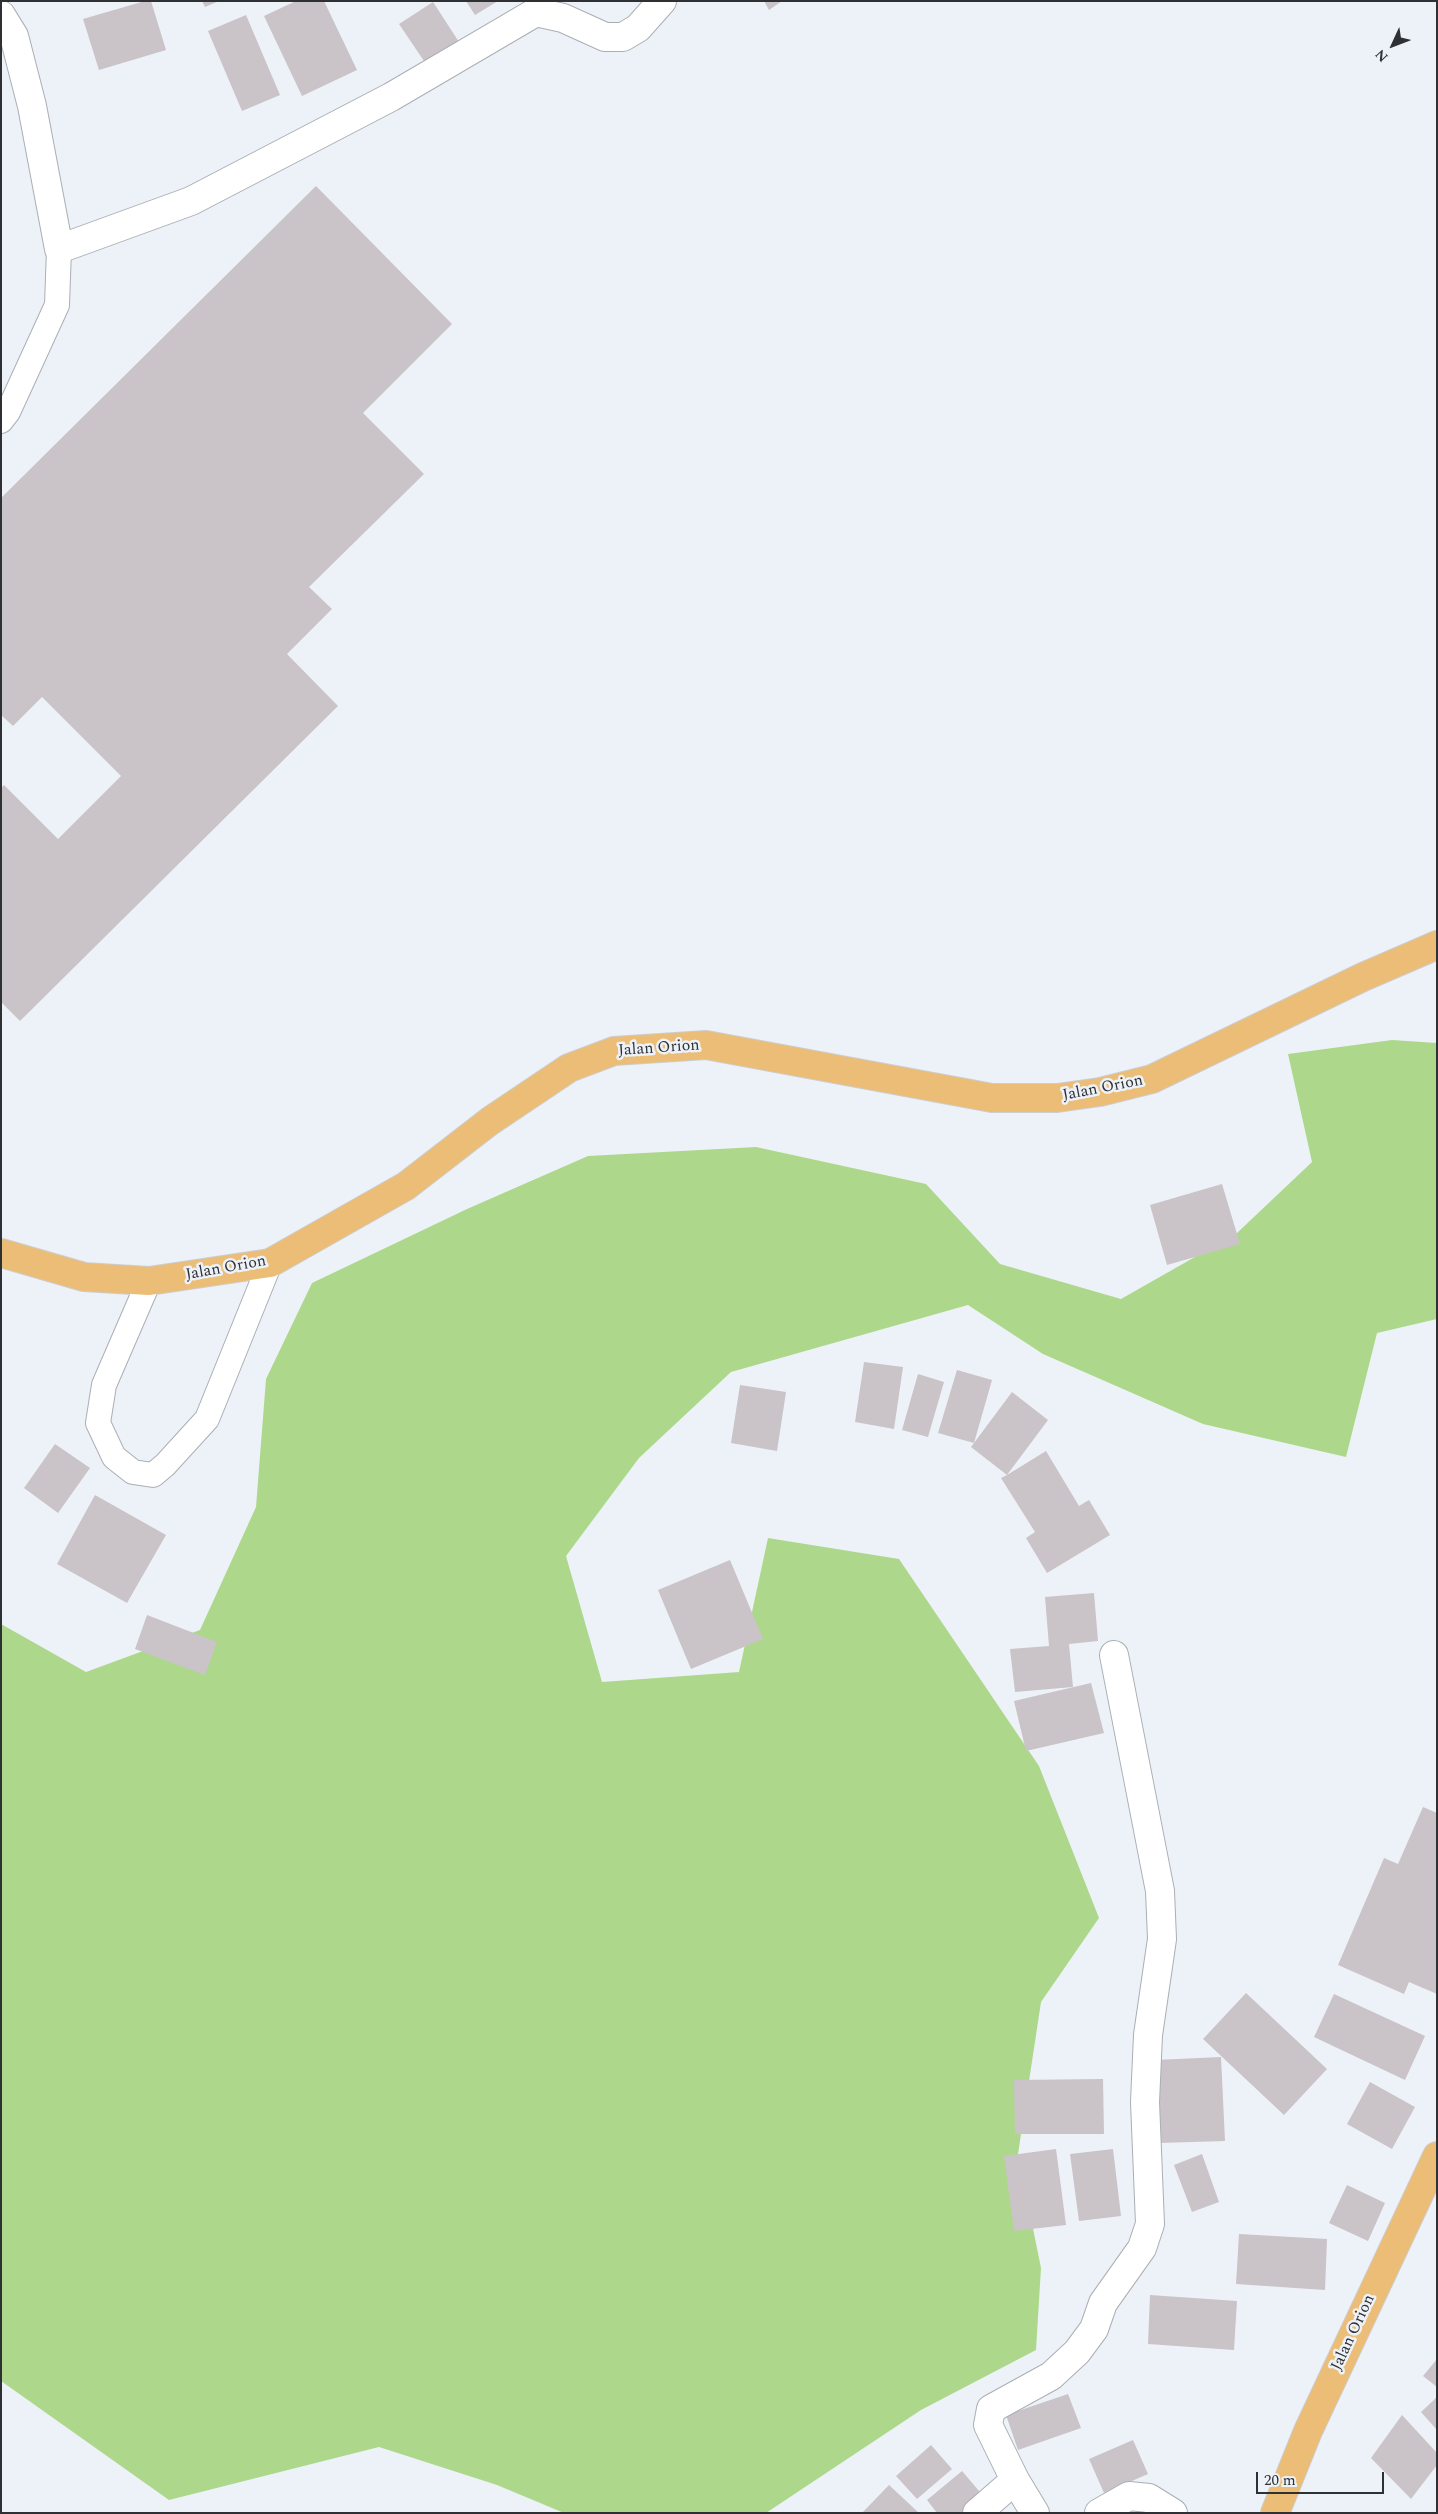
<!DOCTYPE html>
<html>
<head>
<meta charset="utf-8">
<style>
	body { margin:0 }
	#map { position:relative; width:1438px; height:2514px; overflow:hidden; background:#edf2f8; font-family:Spectral,serif }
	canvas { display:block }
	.frame { position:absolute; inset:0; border:2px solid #2e3033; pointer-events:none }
	.north { position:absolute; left:1368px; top:20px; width:50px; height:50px; -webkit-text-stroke:4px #edf2f8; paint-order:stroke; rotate:227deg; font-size:14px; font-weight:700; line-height:20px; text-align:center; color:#2e3033 }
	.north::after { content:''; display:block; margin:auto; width:18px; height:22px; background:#2e3033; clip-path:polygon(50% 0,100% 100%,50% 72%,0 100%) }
	.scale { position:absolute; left:1256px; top:2472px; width:128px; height:22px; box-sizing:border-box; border:2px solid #2e3033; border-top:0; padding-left:6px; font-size:15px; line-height:18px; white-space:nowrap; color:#2e3033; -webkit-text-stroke:4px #edf2f8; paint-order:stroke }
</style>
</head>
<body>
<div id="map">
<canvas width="1438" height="2514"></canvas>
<div class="frame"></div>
<div class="north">N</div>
<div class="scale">20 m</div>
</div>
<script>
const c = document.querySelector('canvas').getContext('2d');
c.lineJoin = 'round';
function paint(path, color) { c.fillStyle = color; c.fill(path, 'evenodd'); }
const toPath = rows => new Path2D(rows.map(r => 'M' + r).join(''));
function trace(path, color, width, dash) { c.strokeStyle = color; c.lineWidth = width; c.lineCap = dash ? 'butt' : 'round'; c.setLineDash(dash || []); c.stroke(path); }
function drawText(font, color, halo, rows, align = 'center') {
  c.font = font + ' Spectral,serif'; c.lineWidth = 5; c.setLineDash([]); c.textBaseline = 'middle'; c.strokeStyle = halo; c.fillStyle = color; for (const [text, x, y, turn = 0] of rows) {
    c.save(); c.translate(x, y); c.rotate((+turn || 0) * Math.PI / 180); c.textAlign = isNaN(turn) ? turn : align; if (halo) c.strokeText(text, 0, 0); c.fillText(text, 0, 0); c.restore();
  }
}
paint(toPath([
	[1392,1040,1437,1043,1437,1319,1377,1333,1346,1457,1203,1424,1043,1354,968,1305,731,1372,639,1458,566,1556,602,1682,739,1672,768,1538,899,1559,1039,1766,1099,1918,1041,2002,1018,2154,1041,2268,1036,2350,921,2410,766,2513,564,2513,497,2485,379,2447,169,2500,1,2381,1,1624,86,1672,200,1630,256,1507,266,1379,312,1283,467,1209,588,1156,756,1147,926,1184,1000,1264,1121,1299,1237,1233,1312,1162,1288,1054]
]), '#add88c');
paint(toPath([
	[145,1,151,1,166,50,99,70,83,19],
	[202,1,219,1,205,7],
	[296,1,324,1,357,70,302,96,264,16],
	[466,1,498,1,475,15],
	[764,1,782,1,769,10],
	[433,2,461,45,428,67,399,24],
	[246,15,280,95,242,111,208,31],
	[316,186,452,324,363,413,424,474,309,587,332,609,287,654,338,706,20,1021,1,1002,1,788,4,785,58,839,121,776,42,697,13,726,1,715,1,498],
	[1222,1184,1240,1244,1167,1265,1150,1205],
	[864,1362,903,1367,894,1429,855,1422],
	[957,1370,992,1380,974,1443,938,1433],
	[918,1374,944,1382,928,1437,902,1430],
	[740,1385,786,1392,777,1451,731,1443],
	[1012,1392,1048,1420,1007,1475,1046,1451,1079,1506,1089,1500,1110,1535,1047,1573,1026,1538,1035,1532,1001,1478,1007,1475,971,1447],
	[55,1444,90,1468,58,1513,24,1488],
	[95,1495,166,1535,127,1603,57,1564],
	[730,1560,763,1639,691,1669,658,1590],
	[1094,1593,1098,1641,1069,1644,1073,1687,1015,1692,1010,1649,1049,1646,1045,1597],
	[147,1615,217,1642,205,1675,135,1649],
	[1091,1683,1104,1733,1026,1751,1014,1701],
	[1423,1807,1437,1813,1437,1994,1409,1982,1404,1994,1338,1965,1384,1858,1398,1864],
	[1246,1993,1327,2069,1284,2115,1203,2039],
	[1334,1994,1425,2036,1405,2080,1314,2037],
	[1221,2057,1225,2141,1159,2143,1155,2060],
	[1103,2079,1104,2134,1015,2134,1014,2080],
	[1370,2082,1415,2107,1392,2149,1347,2124],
	[1056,2149,1066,2225,1014,2231,1004,2156],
	[1113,2149,1121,2216,1079,2221,1070,2154],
	[1202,2154,1219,2202,1192,2212,1174,2165],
	[1347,2185,1385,2203,1368,2241,1329,2223],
	[1239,2234,1327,2239,1325,2290,1236,2284],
	[1150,2295,1237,2301,1234,2350,1148,2344],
	[1437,2359,1437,2387,1423,2376],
	[1068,2394,1081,2428,1018,2450,1006,2415],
	[1437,2397,1437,2430,1421,2412],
	[1402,2415,1437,2453,1437,2465,1411,2499,1371,2458],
	[1133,2440,1148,2474,1104,2493,1089,2459],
	[931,2445,952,2469,917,2499,896,2476],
	[962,2471,985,2498,967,2513,937,2513,927,2500],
	[889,2485,919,2513,862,2513]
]), '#cac3c8');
const lane = toPath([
	[1,421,8,412,57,305,59,249],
	[149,1281,104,1385,98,1423,114,1457,133,1472,153,1475,165,1465,207,1419,270,1263]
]);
const street = toPath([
	[1,15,14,36,32,106,59,249,191,201,391,97,536,12,563,18,605,37,623,37,638,28,662,1],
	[977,2513,1015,2480],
	[1035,2513,1015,2480,988,2425,991,2409,1051,2376,1077,2352,1094,2329,1103,2303,1142,2248,1150,2224,1145,2102,1148,2035,1162,1939,1160,1891,1114,1655],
	[1099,2513,1129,2496,1149,2498,1173,2513]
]);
const highway = toPath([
	[1,1253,84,1277,149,1281,270,1263,406,1186,490,1121,569,1068,614,1051,706,1045,992,1098,1057,1098,1100,1092,1152,1079,1363,977,1437,945],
	[1275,2513,1308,2431,1437,2156]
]);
trace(lane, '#aaafb4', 26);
trace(street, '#aaafb4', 30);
trace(highway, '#cdcdce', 30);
trace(lane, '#fff', 24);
trace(street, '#fff', 28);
trace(highway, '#ebbd76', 28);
drawText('16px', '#2e3033', '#edf2f8', [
	["Jalan Orion",659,1049,-4],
	["Jalan Orion",1103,1089,-11],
	["Jalan Orion",226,1269,-10],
	["Jalan Orion",1354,2333,-65]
]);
</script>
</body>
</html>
